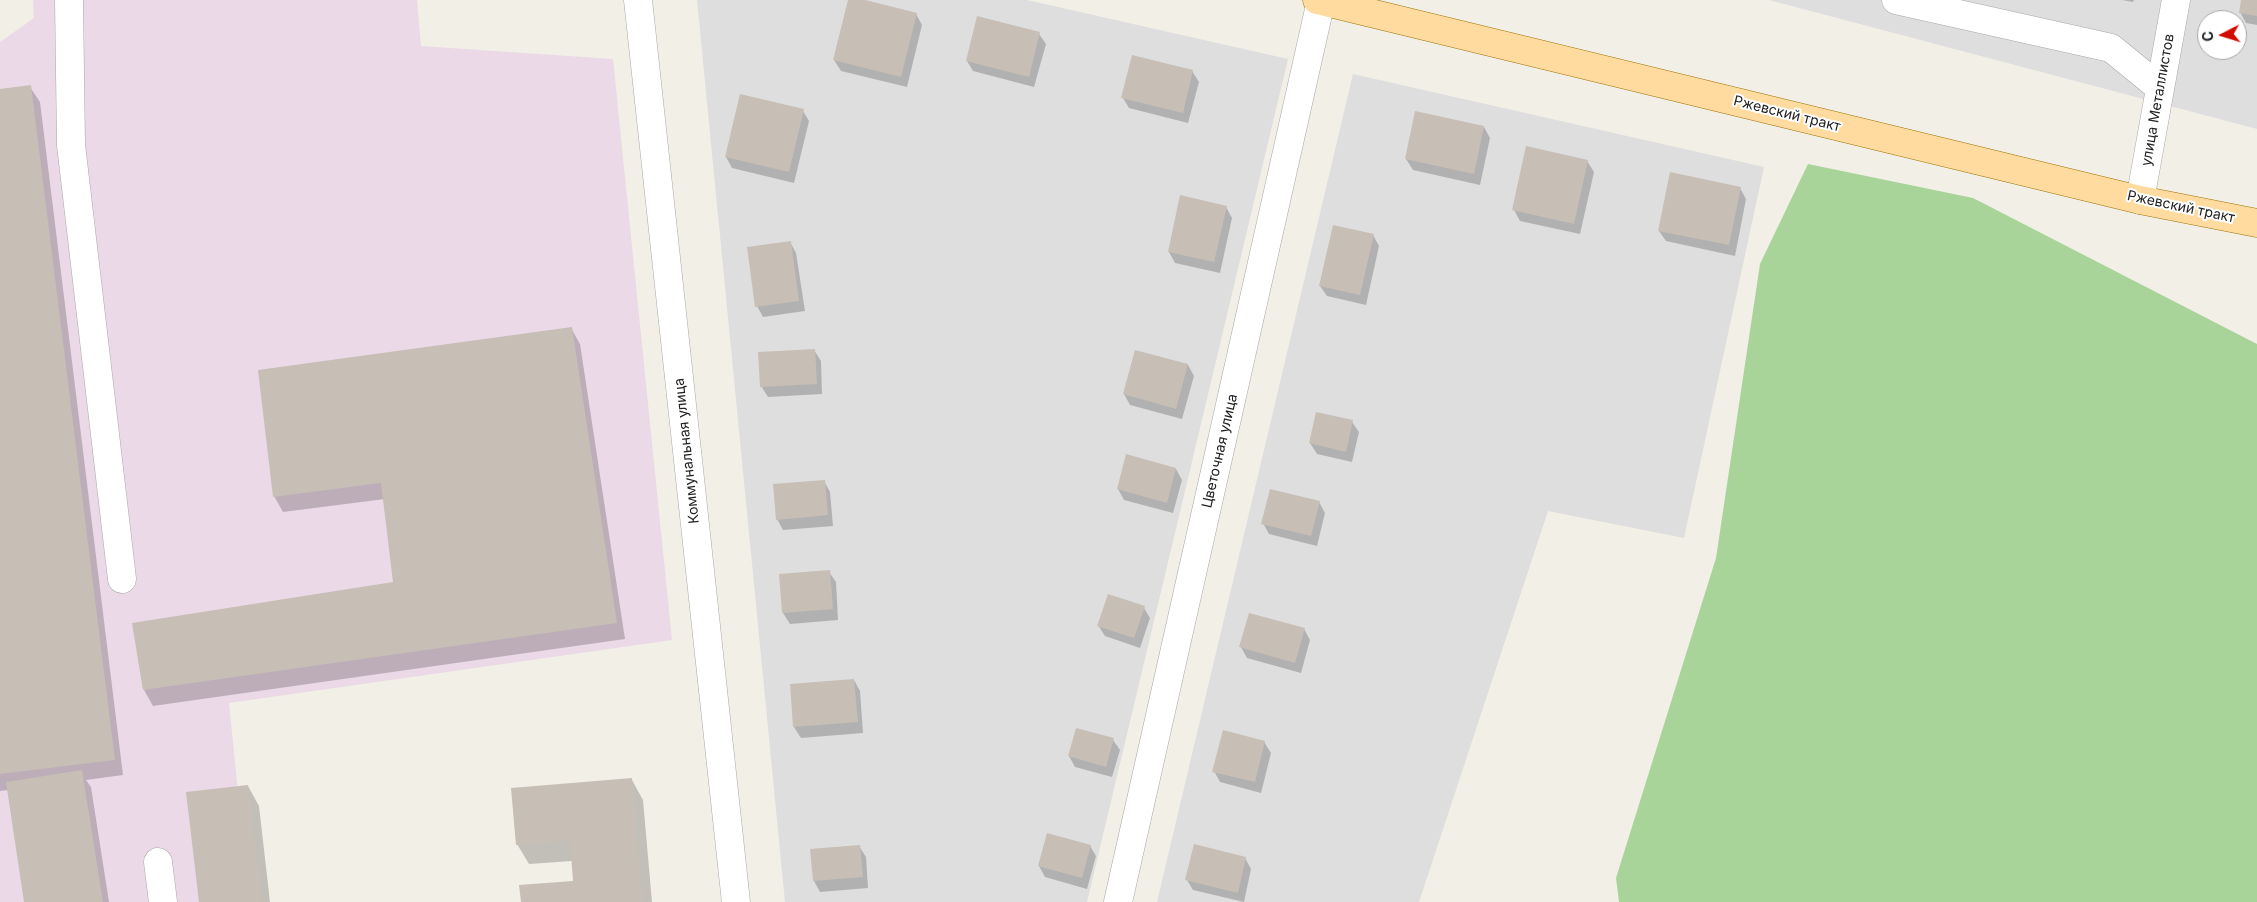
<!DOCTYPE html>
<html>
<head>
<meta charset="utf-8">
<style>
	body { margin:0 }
	#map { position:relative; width:2257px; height:902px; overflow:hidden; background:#f2efe7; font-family:Inter,sans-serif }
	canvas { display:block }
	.north { position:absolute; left:2197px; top:10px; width:50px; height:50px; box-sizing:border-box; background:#fff; border:1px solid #a6a6a6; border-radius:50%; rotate:265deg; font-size:14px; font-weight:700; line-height:20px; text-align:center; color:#212121 }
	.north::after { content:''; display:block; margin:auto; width:18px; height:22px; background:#d20c00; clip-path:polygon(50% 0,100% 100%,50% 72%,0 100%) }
</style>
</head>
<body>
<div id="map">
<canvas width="2257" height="902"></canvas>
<div class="north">С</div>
</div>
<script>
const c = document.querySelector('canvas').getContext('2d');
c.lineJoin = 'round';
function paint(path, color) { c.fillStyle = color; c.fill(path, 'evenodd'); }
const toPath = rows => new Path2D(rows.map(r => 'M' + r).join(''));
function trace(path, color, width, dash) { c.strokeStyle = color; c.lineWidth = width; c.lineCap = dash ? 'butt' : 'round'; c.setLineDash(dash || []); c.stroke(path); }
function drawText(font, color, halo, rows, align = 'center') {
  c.font = font + ' Inter,sans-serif'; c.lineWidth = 4; c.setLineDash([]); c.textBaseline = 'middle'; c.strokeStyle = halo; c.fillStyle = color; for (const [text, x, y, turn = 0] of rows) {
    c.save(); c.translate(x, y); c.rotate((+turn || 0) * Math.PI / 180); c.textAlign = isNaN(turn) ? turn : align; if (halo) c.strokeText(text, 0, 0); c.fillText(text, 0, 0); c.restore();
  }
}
paint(toPath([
	[697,0,1027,0,1288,59,1087,902,785,902],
	[1769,0,2257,0,2257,129],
	[2207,20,2237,20,2237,50,2207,50],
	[1353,74,1764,167,1684,538,1548,511,1419,902,1157,902]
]), '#dfdede');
paint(toPath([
	[33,0,417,0,421,46,613,59,672,640,229,703,249,902,0,902,0,42,34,18]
]), '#ebd9e7');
paint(toPath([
	[1808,164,1973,198,2257,344,2257,902,1619,902,1616,878,1716,558,1760,264]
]), '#a8d49a');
paint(toPath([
	[849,0,859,0,916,14,922,25,907,87,841,71,834,60],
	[2122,0,2134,0,2133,2],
	[2242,0,2257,0,2257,25,2246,23,2240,12],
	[1039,34,1046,44,1034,87,973,71,967,61],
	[1192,71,1199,82,1188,123,1129,108,1123,98],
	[30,87,40,102,123,775,86,780,91,787,109,902,26,902,8,790,0,791,0,90],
	[803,111,809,121,794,183,732,168,726,157],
	[1484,127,1490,138,1480,185,1413,170,1406,159],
	[1587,161,1594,172,1580,234,1520,221,1514,210],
	[1740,188,1746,199,1735,256,1666,241,1659,231],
	[1226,207,1232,218,1220,273,1175,263,1169,252],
	[1373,235,1379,246,1366,305,1327,296,1320,286],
	[790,242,796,253,805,311,763,317,757,306],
	[571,328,580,344,625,639,153,706,144,690,395,583,385,499,283,512,274,496],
	[814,350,821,361,822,394,768,397,761,386],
	[1135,351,1188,365,1194,376,1182,419,1130,405,1124,394],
	[1352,422,1359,432,1352,462,1317,454,1310,443],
	[1176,469,1182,480,1173,513,1124,500,1118,489],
	[824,481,830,492,833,526,783,530,777,519],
	[1319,502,1325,513,1317,546,1269,534,1263,523],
	[829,572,836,582,838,620,790,624,783,613],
	[1144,608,1150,618,1140,648,1105,636,1098,625],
	[1304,629,1310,640,1301,673,1247,658,1241,647],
	[854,680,860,691,863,733,801,738,794,727],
	[1113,740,1120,750,1112,777,1075,767,1069,756],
	[1264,742,1271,753,1261,793,1220,782,1214,771],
	[632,780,643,800,652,902,522,902,574,882,572,861,529,864,517,844],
	[248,786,259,806,270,902,200,902],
	[859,846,866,857,868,888,820,892,814,881,811,850],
	[1090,846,1096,856,1087,889,1045,877,1039,866],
	[1245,858,1251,869,1244,902,1193,890,1187,880]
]), '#0003');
paint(toPath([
	[848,0,865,0,917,13,901,77,833,60],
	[2241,0,2257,0,2257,16,2239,13],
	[977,16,1040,32,1029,77,966,61],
	[1132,55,1193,70,1183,113,1121,98],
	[31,85,115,760,0,774,0,89],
	[740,94,804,109,789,172,725,157],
	[1415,111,1484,126,1474,174,1405,159],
	[1526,146,1588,160,1574,224,1512,210],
	[1670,172,1741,187,1729,245,1658,231],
	[1180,195,1227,206,1214,262,1168,252],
	[1333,225,1374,234,1360,295,1319,286],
	[791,241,799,301,755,307,747,247],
	[572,327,617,623,143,690,132,623,393,582,381,483,273,497,258,370],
	[815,349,817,384,760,387,758,352],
	[1135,350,1188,364,1176,409,1123,394],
	[1316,412,1353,420,1346,452,1309,443],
	[1126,454,1176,468,1167,503,1117,489],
	[825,480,828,515,776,520,773,484],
	[1270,489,1320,501,1311,536,1261,524],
	[830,570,833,609,782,613,779,574],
	[1108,594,1145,606,1134,638,1097,626],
	[1249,613,1305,628,1295,663,1239,647],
	[854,679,858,722,793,727,790,684],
	[1076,728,1114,738,1106,767,1068,756],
	[1223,730,1265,741,1255,782,1212,772],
	[82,770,103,902,24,902,6,782],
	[632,778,642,902,521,902,519,885,573,881,570,840,516,845,511,788],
	[248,785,262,902,199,902,186,792],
	[1047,833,1091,845,1082,878,1038,866],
	[1194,844,1246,857,1238,893,1185,880],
	[860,845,863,877,813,881,810,849]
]), '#c7beb6');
const minor = toPath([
	[69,0,71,145,122,579],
	[638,0,736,902],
	[1896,0,2111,48,2160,88],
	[2140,200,2176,0],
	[158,862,163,902],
	[1118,902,1321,1]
]);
const major = toPath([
	[1317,0,2140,200,2257,223]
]);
trace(minor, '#a8a8a8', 29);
trace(major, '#9e7300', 29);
trace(minor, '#fff', 28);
trace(major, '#ffdb9f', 28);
drawText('14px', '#212121', '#fff', [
	["улица Металлистов",2158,100,-80],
	["Ржевский тракт",1787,114,14],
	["Ржевский тракт",2181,207,12],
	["Коммунальная улица",687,451,-96],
	["Цветочная улица",1220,451,-77]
]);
</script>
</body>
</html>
